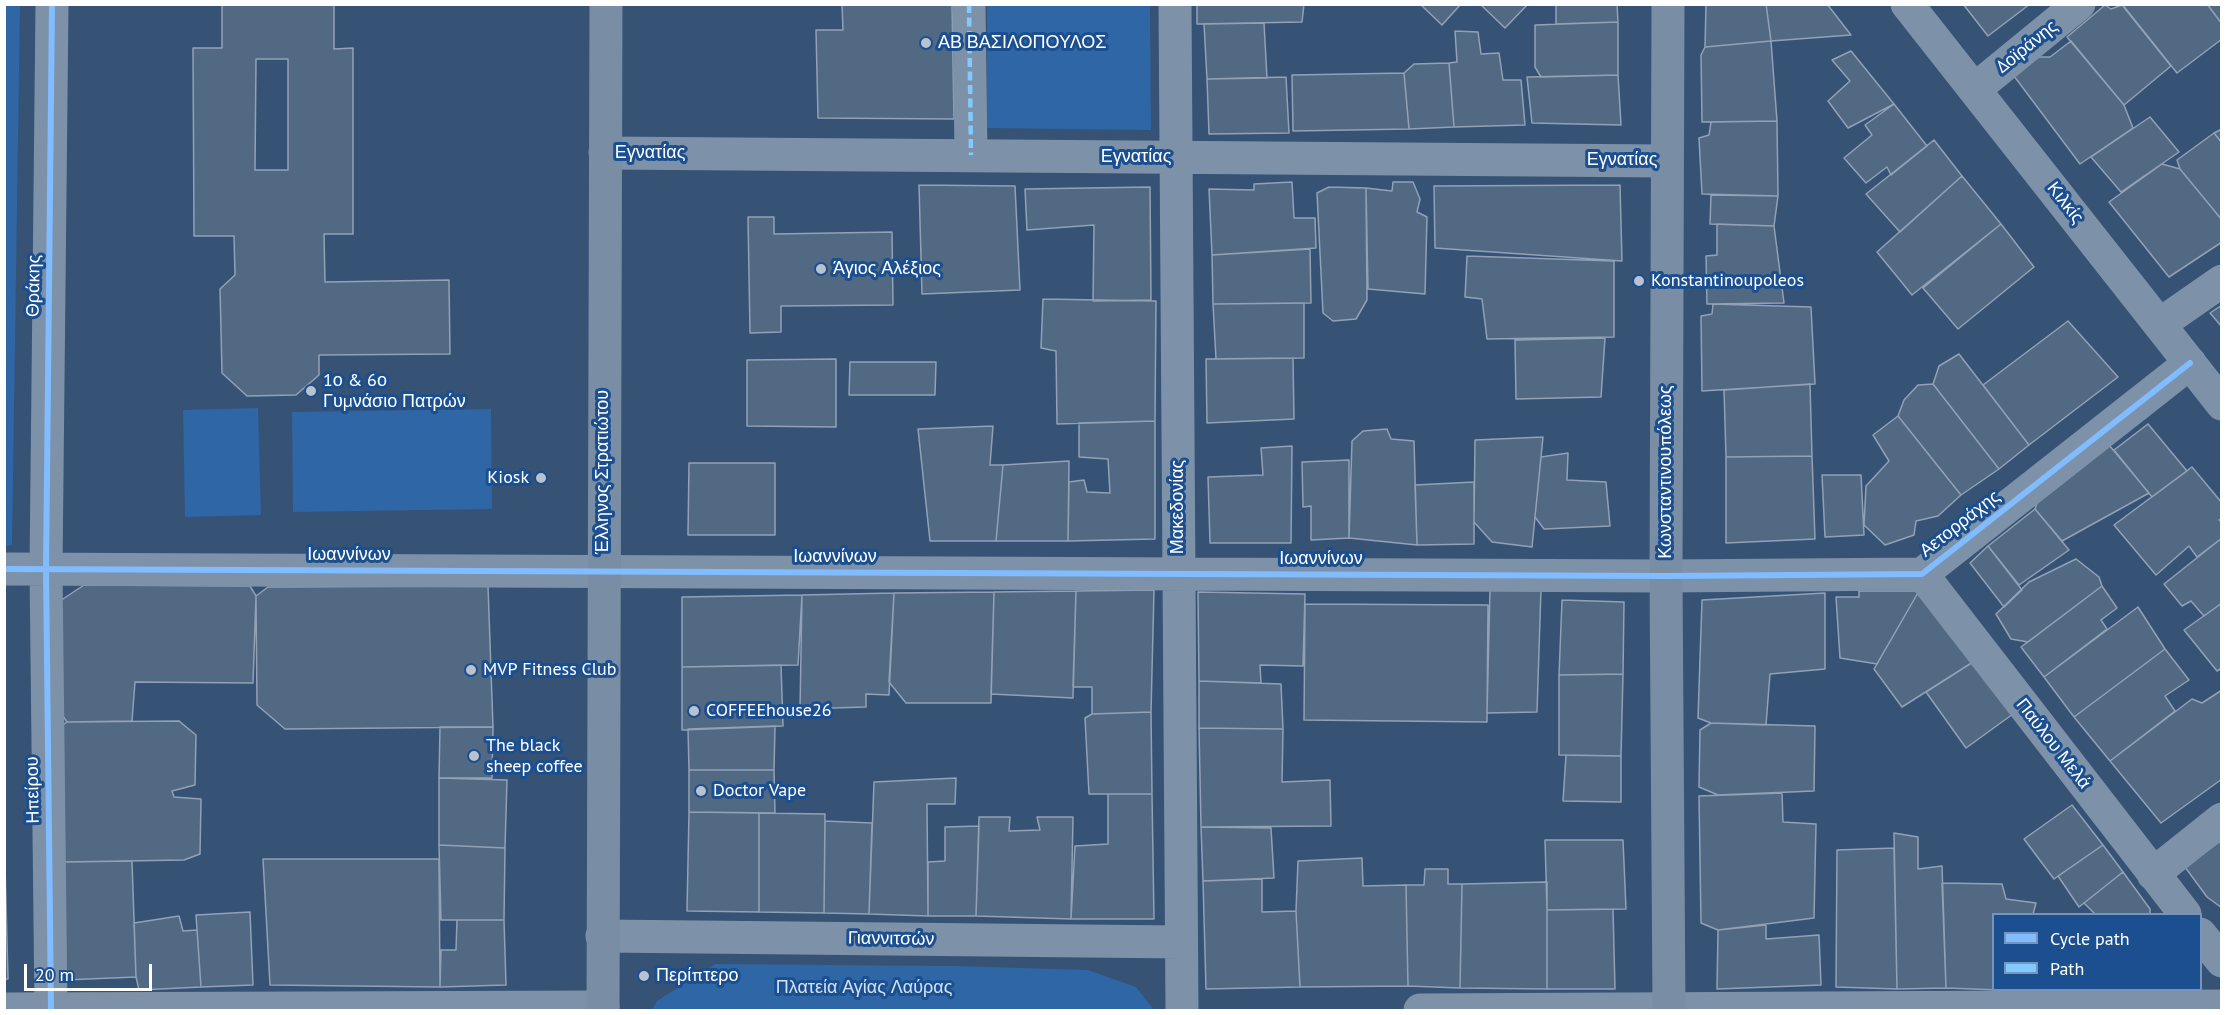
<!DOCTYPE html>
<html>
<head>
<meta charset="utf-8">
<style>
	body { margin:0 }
	#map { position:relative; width:2226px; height:1015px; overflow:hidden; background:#365274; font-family:"PT Sans",sans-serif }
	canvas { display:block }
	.frame { position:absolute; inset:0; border:6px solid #fff; pointer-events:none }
	.legend { position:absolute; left:1992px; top:913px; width:210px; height:78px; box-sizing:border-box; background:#1b4f8f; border:2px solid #7695bc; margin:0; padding:8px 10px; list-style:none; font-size:18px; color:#fff }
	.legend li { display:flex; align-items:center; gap:12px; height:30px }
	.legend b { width:30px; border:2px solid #7695bc }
	.scale { position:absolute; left:24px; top:964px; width:128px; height:27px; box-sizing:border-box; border:3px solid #fff; border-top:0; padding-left:8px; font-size:18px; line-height:21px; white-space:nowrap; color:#fff; -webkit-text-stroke:4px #1b4f8f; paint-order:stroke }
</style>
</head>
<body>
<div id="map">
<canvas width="2226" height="1015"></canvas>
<div class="frame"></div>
<ul class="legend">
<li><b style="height:8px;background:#80bcff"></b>Cycle path</li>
<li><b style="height:8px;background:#80caff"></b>Path</li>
</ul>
<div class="scale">20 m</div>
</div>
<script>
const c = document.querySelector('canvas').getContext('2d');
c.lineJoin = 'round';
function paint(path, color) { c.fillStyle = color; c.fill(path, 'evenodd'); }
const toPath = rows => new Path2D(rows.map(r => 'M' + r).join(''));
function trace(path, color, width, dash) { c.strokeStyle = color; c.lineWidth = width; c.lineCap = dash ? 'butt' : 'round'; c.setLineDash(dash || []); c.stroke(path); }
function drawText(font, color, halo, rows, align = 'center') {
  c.font = font + ' "PT Sans",sans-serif'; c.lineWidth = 6; c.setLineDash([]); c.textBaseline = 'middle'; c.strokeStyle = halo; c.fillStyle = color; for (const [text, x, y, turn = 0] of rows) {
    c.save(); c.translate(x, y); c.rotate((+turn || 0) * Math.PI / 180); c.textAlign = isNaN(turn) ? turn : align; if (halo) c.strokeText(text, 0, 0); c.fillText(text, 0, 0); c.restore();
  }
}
paint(toPath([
	[4,5,20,5,12,545,5,546],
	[987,5,1150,5,1151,130,987,128],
	[258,408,261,515,185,517,183,410],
	[491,409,492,509,293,512,292,412],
	[715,964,956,966,1088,970,1136,987,1154,1010,652,1010,657,1001]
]), '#2f66a5');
const building = toPath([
	[222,4,334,4,334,49,353,48,353,234,324,234,325,282,449,280,450,354,319,355,319,375,296,395,247,396,222,373,220,289,235,275,234,236,194,236,193,48,222,48,222,4],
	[256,59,288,59,288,170,255,170,256,59],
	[842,4,952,4,954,119,818,118,816,30,843,30,842,4],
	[1197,4,1304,4,1302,22,1197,24,1197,4],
	[1420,4,1461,4,1442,25,1420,4],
	[1480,4,1528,4,1505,28,1480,4],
	[1556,4,1617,4,1618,22,1556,24,1556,4],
	[1706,4,1766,4,1771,41,1705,47,1706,4],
	[1766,4,1827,4,1851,35,1771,41,1766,4],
	[1963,4,2030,4,1988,36,1963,4],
	[2207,4,2222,4,2222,24,2207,4],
	[2207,4,2222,24,2222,39,2177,73,2122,4,2207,4],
	[2105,5,2111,9,2122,5,2171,66,2124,105,2067,37,2105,5],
	[1618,22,1618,75,1541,77,1535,67,1535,25,1618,22],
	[1264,23,1267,78,1207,79,1204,24,1264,23],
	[1455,31,1478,32,1481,54,1499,53,1503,80,1521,80,1525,125,1454,127,1449,63,1457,62,1455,31],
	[1771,41,1777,121,1702,122,1701,55,1705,47,1771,41],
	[2071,41,2124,105,2133,128,2080,164,2014,76,2038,57,2050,57,2071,41],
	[1851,51,1894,104,1848,128,1828,101,1850,81,1832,60,1851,51],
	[1449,63,1454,127,1409,129,1404,73,1414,64,1449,63],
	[1404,73,1409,129,1293,131,1292,75,1404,73],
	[1618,75,1621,125,1532,123,1527,77,1618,75],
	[1286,77,1289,133,1209,134,1207,79,1286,77],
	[1894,104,1927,146,1891,175,1887,167,1866,183,1844,158,1872,135,1865,125,1894,104],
	[2150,117,2179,152,2121,192,2091,157,2150,117],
	[1777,121,1778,196,1702,194,1699,138,1709,135,1711,122,1777,121],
	[2222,129,2222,143,2214,133,2222,129],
	[2214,133,2222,143,2222,220,2180,169,2177,160,2214,133],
	[1934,140,1962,176,1900,232,1866,194,1934,140],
	[2162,164,2180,169,2222,220,2222,242,2169,277,2109,202,2162,164],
	[1962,176,2001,224,1912,295,1877,252,1962,176],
	[1292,182,1294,218,1315,218,1316,248,1212,255,1209,189,1254,190,1254,184,1292,182],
	[1393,182,1413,182,1420,199,1417,212,1427,217,1425,294,1368,289,1366,188,1392,191,1393,182],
	[919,185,1015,186,1020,290,922,294,919,185],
	[1620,185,1622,261,1435,248,1434,186,1620,185],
	[1150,187,1151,300,1093,301,1094,225,1027,230,1025,189,1150,187],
	[1329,187,1366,188,1367,300,1356,319,1333,321,1323,313,1317,193,1329,187],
	[1711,195,1778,196,1774,226,1710,224,1711,195],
	[748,217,774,217,774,234,892,232,893,305,781,306,781,332,750,333,748,217],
	[1717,224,1774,226,1784,303,1707,304,1706,256,1717,255,1717,224],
	[2001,224,2034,267,1958,329,1923,288,2001,224],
	[1310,249,1311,303,1213,304,1212,255,1310,249],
	[1467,256,1614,261,1614,337,1487,339,1482,299,1465,297,1467,256],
	[1043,299,1156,301,1155,421,1057,424,1056,351,1041,348,1043,299],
	[1304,303,1304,358,1216,359,1213,304,1304,303],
	[1713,304,1811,307,1815,384,1702,391,1701,316,1712,314,1713,304],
	[2222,305,2222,327,2210,313,2222,305],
	[2068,321,2118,377,2029,445,1983,385,2068,321],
	[1605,338,1601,397,1516,399,1515,340,1605,338],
	[1959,354,2029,445,1999,469,1933,384,1939,366,1959,354],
	[1293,358,1294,419,1207,423,1206,359,1293,358],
	[836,359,836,427,747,426,747,360,836,359],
	[850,362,936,362,935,395,849,395,850,362],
	[1810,384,1812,456,1726,457,1724,390,1810,384],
	[1933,384,1999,469,1961,495,1898,416,1904,400,1918,385,1933,384],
	[1898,416,1961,495,1938,516,1916,521,1914,535,1885,545,1864,525,1866,486,1889,461,1873,435,1898,416],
	[1155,421,1155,539,1068,541,1069,482,1084,480,1087,492,1110,493,1108,459,1079,457,1079,423,1155,421],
	[2148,424,2187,471,2152,497,2114,450,2148,424],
	[993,426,990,465,1003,465,996,541,930,541,918,429,993,426],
	[1387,429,1391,439,1414,441,1417,545,1349,538,1352,441,1363,431,1387,429],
	[1543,437,1532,547,1492,542,1474,522,1475,440,1543,437],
	[2109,445,2149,493,2062,541,2035,509,2038,500,2109,445],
	[1292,446,1291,543,1210,543,1208,477,1263,475,1261,448,1292,446],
	[1568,453,1567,480,1606,482,1610,526,1544,529,1535,517,1541,457,1568,453],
	[1812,456,1815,539,1726,543,1726,457,1812,456],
	[1349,460,1349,538,1311,540,1311,506,1303,507,1302,462,1349,460],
	[1069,461,1068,541,996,541,1003,465,1069,461],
	[689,463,775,463,775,535,688,535,689,463],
	[2192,467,2222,503,2222,519,2219,520,2222,522,2222,538,2197,557,2189,546,2156,575,2114,525,2192,467],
	[1822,475,1861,475,1864,535,1825,537,1822,475],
	[1474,482,1474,544,1417,545,1415,485,1474,482],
	[2035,509,2069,550,2019,585,1988,546,2035,509],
	[2222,538,2222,603,2204,616,2191,601,2182,606,2164,584,2222,538],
	[1988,546,2022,590,2004,607,1970,563,1988,546],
	[2076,559,2099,577,2102,586,2028,642,2011,639,1996,614,2029,582,2076,559],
	[84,585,250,586,256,596,253,683,135,682,132,721,67,722,58,709,57,603,84,585],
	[488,586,493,727,285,729,257,705,256,596,268,587,488,586],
	[2102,586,2117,608,2101,620,2107,629,2044,677,2021,647,2102,586],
	[1490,589,1541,589,1537,712,1487,713,1490,589],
	[1154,590,1151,712,1092,714,1092,687,1073,687,1076,591,1154,590],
	[1076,591,1073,698,991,694,994,592,1076,591],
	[1859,591,1919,591,1877,664,1840,658,1836,597,1859,597,1859,591],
	[1919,591,1973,662,1902,707,1874,669,1919,591],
	[994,592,991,703,906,703,889,682,894,593,994,592],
	[1198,592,1305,594,1303,666,1260,665,1261,683,1199,681,1198,592],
	[894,593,889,695,866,694,866,707,800,709,802,595,894,593],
	[1825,593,1825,669,1770,674,1766,725,1711,723,1698,718,1702,600,1825,593],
	[802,595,798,665,682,667,682,597,802,595],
	[1562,600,1624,602,1623,674,1559,675,1562,600],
	[2222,603,2222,668,2217,671,2184,630,2222,603],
	[1305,604,1488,605,1487,722,1304,720,1305,604],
	[2138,607,2165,649,2074,717,2044,677,2138,607],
	[2165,649,2189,680,2165,696,2175,711,2110,761,2074,717,2165,649],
	[1973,662,2013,714,1966,748,1926,692,1973,662],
	[781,665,783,726,682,730,682,667,781,665],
	[1623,674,1621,756,1559,755,1559,675,1623,674],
	[1199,681,1281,684,1283,729,1199,728,1199,681],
	[2222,690,2222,779,2161,823,2110,761,2192,699,2202,703,2222,690],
	[1151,712,1152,794,1089,794,1085,718,1092,714,1151,712],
	[179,721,196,735,195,785,172,791,174,797,201,799,200,854,184,860,64,862,57,729,67,722,179,721],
	[1711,723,1815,726,1814,791,1718,795,1699,787,1700,730,1711,723],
	[775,726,774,770,689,770,688,729,775,726],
	[440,727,493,727,492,778,439,778,440,727],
	[1199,728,1283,729,1282,782,1330,780,1331,826,1201,827,1199,728],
	[1566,755,1621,756,1621,802,1563,801,1566,755],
	[689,770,774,770,775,813,689,812,689,770],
	[439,778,507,780,505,848,439,845,439,778],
	[956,778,955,804,927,804,928,916,869,914,874,782,956,778],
	[1782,793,1783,822,1816,824,1814,918,1718,930,1701,923,1699,796,1782,793],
	[1108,794,1152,794,1154,919,1071,919,1075,846,1108,844,1108,794],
	[2072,805,2103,845,2054,879,2024,839,2072,805],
	[689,812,759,813,759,912,687,911,689,812],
	[759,813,825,814,824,913,759,912,759,813],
	[979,817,1010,817,1009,831,1040,830,1037,817,1073,817,1071,919,976,916,979,817],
	[825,821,872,823,869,914,824,913,825,821],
	[979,826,976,916,928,916,928,862,945,861,945,827,979,826],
	[1201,827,1271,828,1274,878,1203,881,1201,827],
	[4,828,8,979,4,979,4,828],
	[1894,833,1918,837,1918,869,1942,866,1946,988,1897,989,1894,833],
	[1545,840,1623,840,1626,909,1547,910,1545,840],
	[2222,840,2222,908,2207,897,2185,867,2222,840],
	[439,845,505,848,504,920,441,920,439,845],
	[2103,845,2123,872,2079,907,2058,876,2103,845],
	[1894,848,1897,989,1836,987,1837,850,1894,848],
	[1362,858,1363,886,1406,885,1408,986,1300,987,1296,911,1298,861,1362,858],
	[263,859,439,859,440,987,270,985,263,859],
	[132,861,136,977,64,980,64,862,132,861],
	[1425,869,1448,869,1448,884,1462,884,1460,988,1408,986,1406,885,1424,885,1425,869],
	[2123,872,2150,909,2150,914,2095,914,2084,903,2123,872],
	[1262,879,1262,912,1296,911,1300,987,1206,989,1203,881,1262,879],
	[1547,882,1547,989,1460,988,1462,884,1547,882],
	[1942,883,2002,884,2006,899,2036,903,2033,914,1994,914,1994,990,1999,990,1946,988,1942,883],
	[1613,909,1615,989,1547,989,1547,910,1613,909],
	[250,912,253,985,201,987,196,915,250,912],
	[179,916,183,931,197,930,201,987,139,990,136,977,134,923,179,916],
	[457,920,504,920,506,985,440,987,441,950,456,950,457,920],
	[1766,925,1766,939,1819,935,1821,985,1717,989,1718,930,1766,925]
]);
paint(building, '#526984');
trace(building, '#92a2b6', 1.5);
trace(toPath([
	[969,4,971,155],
	[46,569,52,4]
]), '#7d92a8', 33);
trace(toPath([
	[1175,4,1182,1010],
	[1975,89,2079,4],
	[605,153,1667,161],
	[2160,324,2222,281],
	[4,569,1666,576,1922,574,2190,363],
	[46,569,51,1010],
	[1922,574,2185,914],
	[2153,874,2222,819],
	[2200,934,2222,961],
	[602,936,1181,942],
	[4,1009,603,1007],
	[1420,1010,2222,1006]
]), '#7d92a8', 33);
trace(toPath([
	[1907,4,2222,404]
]), '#7d92a8', 33);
trace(toPath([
	[1668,4,1666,576,1669,1010],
	[603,1010,606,4]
]), '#798da4', 33);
trace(toPath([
	[969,4,971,155]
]), '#80caff', 4.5, [9, 4.5]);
trace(toPath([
	[4,569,1666,576,1922,574,2190,363],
	[51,1010,46,569,52,4]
]), '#80bcff', 6);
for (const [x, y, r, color] of [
	[926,43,6,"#b9c2ce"],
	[821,269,6,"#b9c2ce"],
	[1639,281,6,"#b9c2ce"],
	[311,391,6,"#b9c2ce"],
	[541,478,6,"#b9c2ce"],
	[471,670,6,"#b9c2ce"],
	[694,711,6,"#b9c2ce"],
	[474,756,6,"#b9c2ce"],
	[701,791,6,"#b9c2ce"],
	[644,976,6,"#b9c2ce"]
]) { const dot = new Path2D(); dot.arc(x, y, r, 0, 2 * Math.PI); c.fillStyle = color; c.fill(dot); trace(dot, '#1b4f8f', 2); }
drawText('18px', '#fff', '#1b4f8f', [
	["ΑΒ ΒΑΣΙΛΟΠΟΥΛΟΣ",938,43],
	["Άγιος Αλέξιος",833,269],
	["Konstantinoupoleos",1651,281],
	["1ο & 6ο",323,381],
	["Γυμνάσιο Πατρών",323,402],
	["Kiosk",529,478,"right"],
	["MVP Fitness Club",483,670],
	["COFFEEhouse26",706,711],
	["The black",486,746],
	["sheep coffee",486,767],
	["Doctor Vape",713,791],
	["Περίπτερο",656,976]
], 'left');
drawText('18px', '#fff', '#1b4f8f', [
	["Δοϊράνης",2027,47,-39],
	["Εγνατίας",650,153],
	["Εγνατίας",1136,157],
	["Εγνατίας",1622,160],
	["Κιλκίς",2065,203,52],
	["Θράκης",34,286,-89],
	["Έλληνος Στρατιώτου",603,472,-90],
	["Κωνσταντινουπόλεως",1666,472,-90],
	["Μακεδονίας",1178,507,-90],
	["Αετορράχης",1960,524,-38],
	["Ιωαννίνων",349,555],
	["Ιωαννίνων",835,557],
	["Ιωαννίνων",1321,559],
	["Παύλου Μελά",2053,744,52],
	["Ηπείρου",33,790,-91],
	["Γιαννιτσών",891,939,1]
]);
drawText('18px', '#cfe3fa', '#1b4f8f', [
	["Πλατεία Αγίας Λαύρας",864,988]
]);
</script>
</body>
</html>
